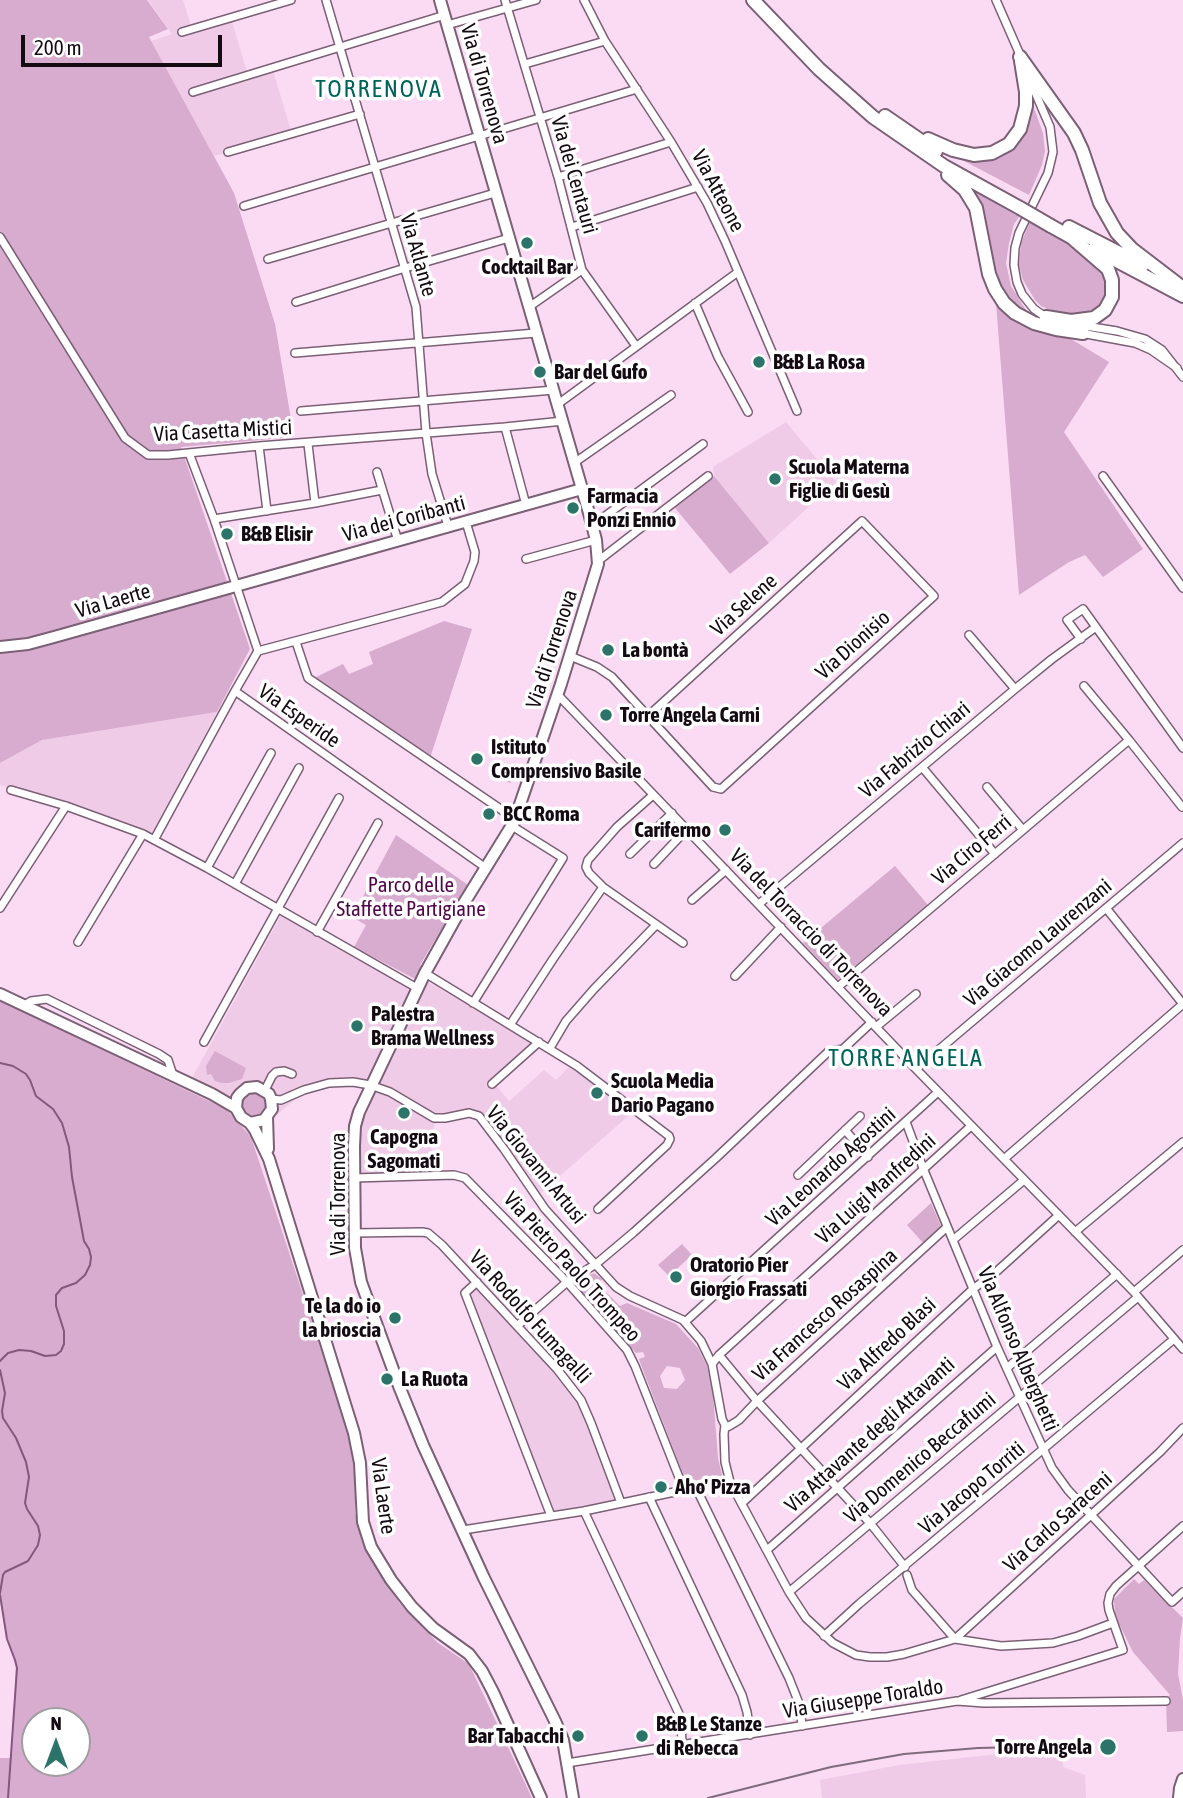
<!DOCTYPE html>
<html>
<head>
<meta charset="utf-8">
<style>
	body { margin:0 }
	#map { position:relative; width:1183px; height:1798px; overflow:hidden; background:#fadbf3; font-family:"Asap Condensed",sans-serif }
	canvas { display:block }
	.north { position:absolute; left:21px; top:1707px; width:70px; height:70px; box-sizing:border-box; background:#fff; border:2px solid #a19da0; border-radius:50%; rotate:0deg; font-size:19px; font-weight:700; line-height:28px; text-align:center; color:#130a12 }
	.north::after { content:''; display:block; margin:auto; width:24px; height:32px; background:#2c736a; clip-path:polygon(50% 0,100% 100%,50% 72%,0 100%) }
	.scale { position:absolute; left:21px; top:35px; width:201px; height:32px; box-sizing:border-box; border:4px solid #130a12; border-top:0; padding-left:9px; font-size:21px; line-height:24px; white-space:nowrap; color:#130a12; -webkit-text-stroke:5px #fff; paint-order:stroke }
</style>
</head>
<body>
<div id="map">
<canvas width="1183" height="1798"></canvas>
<div class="north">N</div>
<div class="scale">200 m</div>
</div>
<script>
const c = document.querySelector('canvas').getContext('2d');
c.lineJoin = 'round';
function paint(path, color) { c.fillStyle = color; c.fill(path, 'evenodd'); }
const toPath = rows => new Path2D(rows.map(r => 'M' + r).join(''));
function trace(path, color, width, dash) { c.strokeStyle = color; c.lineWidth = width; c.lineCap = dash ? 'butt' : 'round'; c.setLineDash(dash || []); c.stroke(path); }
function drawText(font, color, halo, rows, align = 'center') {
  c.font = font + ' "Asap Condensed",sans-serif'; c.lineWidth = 7; c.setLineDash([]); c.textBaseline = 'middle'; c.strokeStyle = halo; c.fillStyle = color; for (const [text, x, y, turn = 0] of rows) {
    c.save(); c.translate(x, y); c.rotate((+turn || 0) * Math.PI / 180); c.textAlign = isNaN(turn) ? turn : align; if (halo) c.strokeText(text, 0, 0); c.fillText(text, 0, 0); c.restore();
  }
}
paint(toPath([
	[148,0,183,0,192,29,231,18,248,75,272,67,292,134,214,156,151,41,172,34],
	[786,422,836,482,769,543,714,476,713,467],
	[217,712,152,833,75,804,0,785,0,763,42,740],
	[281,915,420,994,428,982,539,1046,496,1085,509,1101,507,1103,544,1070,556,1080,573,1063,635,1110,536,1197,484,1125,471,1116,434,1124,429,1179,358,1181,360,1121,373,1092,348,1084,300,1095,251,1137,226,1109,186,1089],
	[477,1282,581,1400,621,1503,551,1516,465,1293],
	[1063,1753,1063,1767,1085,1775,1086,1798,822,1798,820,1780,899,1765,998,1754]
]), '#f0cbe8');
paint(toPath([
	[0,0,147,0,168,29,149,37,234,193,275,324,294,437,181,447,250,649,217,712,42,740,0,763],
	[1032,108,1034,108,1043,133,1045,151,1042,165,1029,195,964,161,965,159,979,160,1027,124],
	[976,192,1019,217,1014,224,1009,243,1006,263,1011,286,1026,310,1021,310,1009,301,1001,291,995,276,984,216,975,194],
	[1030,222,1059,236,1091,258,1106,273,1107,294,1100,307,1091,313,1081,316,1058,314,1041,306,1035,300,1023,280,1019,265,1021,243],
	[996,303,1022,324,1066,336,1109,362,1064,432,1143,549,1103,577,1085,555,1069,562,1019,595],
	[714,476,769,543,730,574,675,508],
	[444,621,472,629,429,761,310,680,343,664,349,674,373,664,369,652],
	[494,762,516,770,511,783,489,776],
	[396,835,468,885,420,965,423,968,417,980,354,947,366,925,352,917],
	[895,866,928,905,838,980,803,943],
	[0,1001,226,1109,251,1137,348,1431,355,1455,355,1512,362,1542,400,1604,438,1643,469,1664,532,1798,0,1798,0,1758,11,1758,16,1665,11,1651,3,1618,0,1594],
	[35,1721,77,1721,77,1763,35,1763],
	[215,1051,246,1068,242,1079,229,1083,221,1083,215,1081,211,1074,207,1075,206,1066],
	'242 1105a12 12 0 1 1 24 0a12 12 0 1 1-24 0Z',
	[931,1203,941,1226,939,1230,924,1244,907,1225],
	[682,1244,692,1255,669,1276,658,1265],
	[594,1273,602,1279,598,1284,620,1306,627,1303,676,1324,698,1348,707,1366,713,1394,718,1458,722,1475,721,1477,701,1483,683,1474,641,1365,639,1359,645,1357,643,1352,636,1353,615,1330,616,1328,615,1325,612,1327,578,1289,580,1280],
	[667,1366,680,1368,685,1380,677,1389,664,1388,660,1376],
	[1134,1579,1139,1584,1144,1580,1183,1618,1180,1638,1178,1674,1183,1700,1183,1731,1167,1732,1166,1698,1170,1695,1133,1652,1115,1616,1114,1599]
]), '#d8accf');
trace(toPath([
	[0,1063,13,1066,26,1074,30,1080,36,1096,53,1109,62,1123,69,1147,72,1177,84,1241,89,1249,91,1257,90,1265,85,1275,76,1283,62,1288,56,1295,56,1306,64,1331,64,1344,61,1351,56,1355,45,1356,31,1351,19,1350,8,1353,0,1361],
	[0,1370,5,1393,2,1411,3,1418,16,1438,26,1462,29,1477,25,1503,27,1509,38,1526,40,1535,38,1545,28,1561,5,1572,3,1575,0,1593],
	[0,1595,7,1639,15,1660,17,1668,8,1798]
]), '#84587c', 2);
const street = toPath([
	[326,0,416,307,426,433,432,474,448,526],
	[505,0,558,177,582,270,636,346],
	[584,0,605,41,671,142,707,203,725,241,797,411],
	[996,0,1021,57],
	[447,25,536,0],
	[182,32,291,0],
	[525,64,605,41],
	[1029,78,1050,127,1053,152,1048,173,1019,233,1015,248,1014,265,1017,282,1022,294,1034,309,1047,318],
	[193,92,445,15],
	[228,152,360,114],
	[558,177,671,142],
	[244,206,637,89],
	[572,227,698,187],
	[0,237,125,438,148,455,168,455,259,446,505,427,563,421],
	[268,259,495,193],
	[296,302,405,268,509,238],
	[695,303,718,357,748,412],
	[529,307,582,270],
	[1073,324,1117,331,1145,339,1162,350,1183,377],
	[1081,333,1135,343,1151,350,1177,368],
	[295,353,536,333],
	[558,404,738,272],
	[301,411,554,390],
	[505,427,526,505],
	[308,444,315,503],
	[259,446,267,511],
	[189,453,214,519,258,651,235,691,486,868],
	[574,463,671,395],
	[377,472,398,541],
	[1103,476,1183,588],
	[214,519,315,503,382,490],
	[593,525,703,444],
	[526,559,596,540],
	[598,561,708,476],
	[969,635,1015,689],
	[1081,639,1067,620,1083,609,1183,748],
	[296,642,308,678,515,819],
	[258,651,442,602,465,584,474,561,475,552,466,522],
	[570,656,597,667,612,677,713,787,721,789,934,596,862,521,648,716],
	[1084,686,1129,740,1182,807],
	[558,695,916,1069,1134,1292,1183,1349],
	[922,767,995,854],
	[987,787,1023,830],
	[11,790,66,806,143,834,207,868,417,988],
	[653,795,617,827,588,860,586,867,589,873,603,887,683,943],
	[154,840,235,691],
	[630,854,672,813],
	[654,864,687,829],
	[207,868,271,753],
	[235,884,299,768],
	[692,900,726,870],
	[759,904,1015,689,1052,659,1096,627],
	[0,908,66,806],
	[1106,908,1183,1004],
	[317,932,378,823],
	[78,942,143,834],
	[425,973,577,1066,669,1136,670,1139,667,1145,598,1209],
	[735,976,781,927],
	[838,987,1129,740],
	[473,1003,563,858,512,826],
	[24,1005,31,1001,47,999,159,1054,168,1060,173,1075],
	[510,1025,553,959,603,887],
	[876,1027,916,994],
	[204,1042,339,798],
	[550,1048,566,1021,594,989,656,925],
	[916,1069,1183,843],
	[492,1084,539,1042],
	[265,1090,272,1076,276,1072,284,1071,292,1074],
	[271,1099,281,1100,304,1090,329,1083,353,1082,370,1085,390,1092,434,1118,445,1118,469,1113,479,1116,504,1149,545,1209,616,1287,630,1296,683,1320,701,1341,712,1364,722,1419,725,1425,724,1434,725,1462,730,1482,789,1592,806,1618,833,1643,856,1655,870,1657,887,1657,904,1654,955,1639,1001,1646,1053,1643,1078,1636,1113,1623],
	[906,1122,923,1168,997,1347,1052,1468,1068,1490,1172,1602,1183,1592],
	[845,1130,868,1157],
	[1004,1159,1183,1004],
	[798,1175,860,1116],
	[354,1178,454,1175,465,1178,567,1282,627,1350,635,1366,684,1490],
	[1075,1232,1183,1142],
	[354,1233,422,1232,428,1233,442,1245,557,1369,581,1400,591,1423,621,1503],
	[953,1240,1024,1180],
	[477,1282,465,1293,551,1516],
	[1134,1292,1183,1250],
	[685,1322,938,1092],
	[517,1326,567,1282,596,1264,634,1232,716,1158,828,1052,843,1049,872,1022],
	[719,1355,757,1401,870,1523,905,1567],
	[712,1364,719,1355,971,1126],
	[1007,1368,1117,1274],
	[725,1425,727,1427,731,1425,739,1420,757,1401,947,1227],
	[649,1497,742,1695,747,1712,750,1735],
	[742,1503,973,1289,996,1272,1059,1215],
	[584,1511,681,1718,682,1746],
	[463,1530,584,1511,684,1490,697,1490,789,1678,800,1706,802,1726],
	[767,1550,997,1347],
	[907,1575,912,1590,955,1639],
	[789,1592,1138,1297],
	[824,1636,859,1604,1174,1339],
	[955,1639,1160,1452,1183,1428],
	[961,1700,1123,1650,1109,1610,1108,1603,1110,1594,1116,1586,1183,1526],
	[567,1763,957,1701,984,1703,1166,1701]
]);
const secondary = toPath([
	[440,0,589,513,596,540,598,564,561,684,514,822,464,903,425,973,359,1112,355,1126,354,1146,355,1248,361,1282,399,1386,423,1445,484,1578,555,1721,563,1740,573,1798],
	[0,647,28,644,54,637,582,489],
	[0,994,212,1094,236,1108],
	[267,1117,268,1149],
	[250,1123,264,1120,272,1109,271,1099,269,1094,257,1087,247,1088,240,1094,237,1098,236,1108,241,1117,250,1123,255,1130,269,1159,354,1433,360,1463,363,1522,371,1547,391,1580,412,1607,433,1628,469,1654,482,1671,493,1692,541,1798],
	[1179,1798,1180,1788,1183,1779]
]);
const primary = toPath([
	[753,0,819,69,873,117,944,166,1020,208],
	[1020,57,1074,133,1082,150,1100,203,1117,233,1132,249,1179,285],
	[885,116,936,151],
	[928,139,953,150,974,155,992,153,1009,144,1020,129,1026,106,1026,92,1021,61],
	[948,175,965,190,976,208,989,274,995,289,1004,303,1015,313,1034,323,1056,329,1083,333],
	[1051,226,1078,241],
	[1069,227,1143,265],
	[1094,249,1183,296],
	[1046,317,1071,321,1094,318,1105,310,1112,297,1112,280,1108,269,1071,237]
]);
trace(street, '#7b6075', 10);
trace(secondary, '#7b6075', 14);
trace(primary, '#7b6075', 16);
trace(street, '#fff', 7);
trace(secondary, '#fff', 10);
trace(primary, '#fff', 12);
trace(toPath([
	[708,1798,831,1767,904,1754,978,1748,1062,1746]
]), '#7e6b7b', 2);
const primaryBridge = toPath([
	[1020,208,1051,226]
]);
trace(primaryBridge, '#7b6075', 16, []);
trace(primaryBridge, '#fff', 12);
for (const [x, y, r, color] of [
	[527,243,7,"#2c736a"],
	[759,362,7,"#2c736a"],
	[540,372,7,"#2c736a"],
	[775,479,7,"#2c736a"],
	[573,508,7,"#2c736a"],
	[227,534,7,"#2c736a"],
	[608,650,7,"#2c736a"],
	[606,715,7,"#2c736a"],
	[477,759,7,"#2c736a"],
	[489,814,7,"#2c736a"],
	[725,830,7,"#2c736a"],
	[357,1026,7,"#2c736a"],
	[597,1093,7,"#2c736a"],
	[404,1113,7,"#2c736a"],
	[676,1277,7,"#2c736a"],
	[395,1318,7,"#2c736a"],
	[387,1379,7,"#2c736a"],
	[661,1487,7,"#2c736a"],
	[578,1736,7,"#2c736a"],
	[642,1736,7,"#2c736a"],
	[1108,1747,9,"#2c736a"]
]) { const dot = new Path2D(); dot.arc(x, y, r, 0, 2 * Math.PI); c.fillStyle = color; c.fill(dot); trace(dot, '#fff', 2.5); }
drawText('21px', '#130a12', '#fff', [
	["Via di Torrenova",484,84,74],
	["Via dei Centauri",574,175,74],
	["Via Atteone",718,191,62],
	["Via Atlante",418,255,74],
	["Via Casetta Mistici",223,431,-3],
	["Via dei Coribanti",404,519,-15],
	["Via Laerte",113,601,-16],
	["Via Selene",744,605,-42],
	["Via Dionisio",853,645,-42],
	["Via di Torrenova",552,649,-72],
	["Via Esperide",299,716,35],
	["Via Fabrizio Chiari",915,750,-40],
	["Via Ciro Ferri",972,850,-40],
	["Via del Torraccio di Torrenova",811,933,46],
	["Via Giacomo Laurenzani",1038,943,-40],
	["Via Giovanni Artusi",536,1165,51],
	["Via Leonardo Agostini",831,1167,-42],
	["Via Luigi Manfredini",876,1189,-42],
	["Via di Torrenova",338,1194,-90],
	["Via Pietro Paolo Trompeo",572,1267,48],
	["Via Francesco Rosaspina",825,1315,-42],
	["Via Rodolfo Fumagalli",530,1317,48],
	["Via Alfredo Blasi",887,1344,-43],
	["Via Alfonso Alberghetti",1018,1349,67],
	["Via Attavante degli Attavanti",870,1435,-42],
	["Via Domenico Beccafumi",920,1458,-40],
	["Via Jacopo Torriti",972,1488,-40],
	["Via Laerte",383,1496,82],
	["Via Carlo Saraceni",1058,1522,-42],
	["Via Giuseppe Toraldo",863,1699,-9]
]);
drawText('bold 21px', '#130a12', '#fff', [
	["Cocktail Bar",527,267,"center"],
	["B&B La Rosa",773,362],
	["Bar del Gufo",554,372],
	["Scuola Materna",789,467],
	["Figlie di Gesù",789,491],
	["Farmacia",587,496],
	["Ponzi Ennio",587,520],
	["B&B Elisir",241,534],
	["La bontà",622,650],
	["Torre Angela Carni",620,715],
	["Istituto",491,747],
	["Comprensivo Basile",491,771],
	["BCC Roma",503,814],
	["Carifermo",711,830,"right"],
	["Palestra",371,1014],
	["Brama Wellness",371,1038],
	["Scuola Media",611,1081],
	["Dario Pagano",611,1105],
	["Capogna",404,1137,"center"],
	["Sagomati",404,1161,"center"],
	["Oratorio Pier",690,1265],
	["Giorgio Frassati",690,1289],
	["Te la do io",381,1306,"right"],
	["la brioscia",381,1330,"right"],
	["La Ruota",401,1379],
	["Aho' Pizza",675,1487],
	["B&B Le Stanze",656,1724],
	["di Rebecca",656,1748],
	["Bar Tabacchi",564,1736,"right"],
	["Torre Angela",1092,1747,"right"]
], 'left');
drawText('21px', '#500648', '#fff', [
	["Parco delle",411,885],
	["Staffette Partigiane",411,909]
]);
c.letterSpacing = '2px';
drawText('24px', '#00635a', '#fff', [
	["TORRENOVA",379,89],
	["TORRE ANGELA",906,1058]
]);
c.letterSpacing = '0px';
</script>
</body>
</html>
